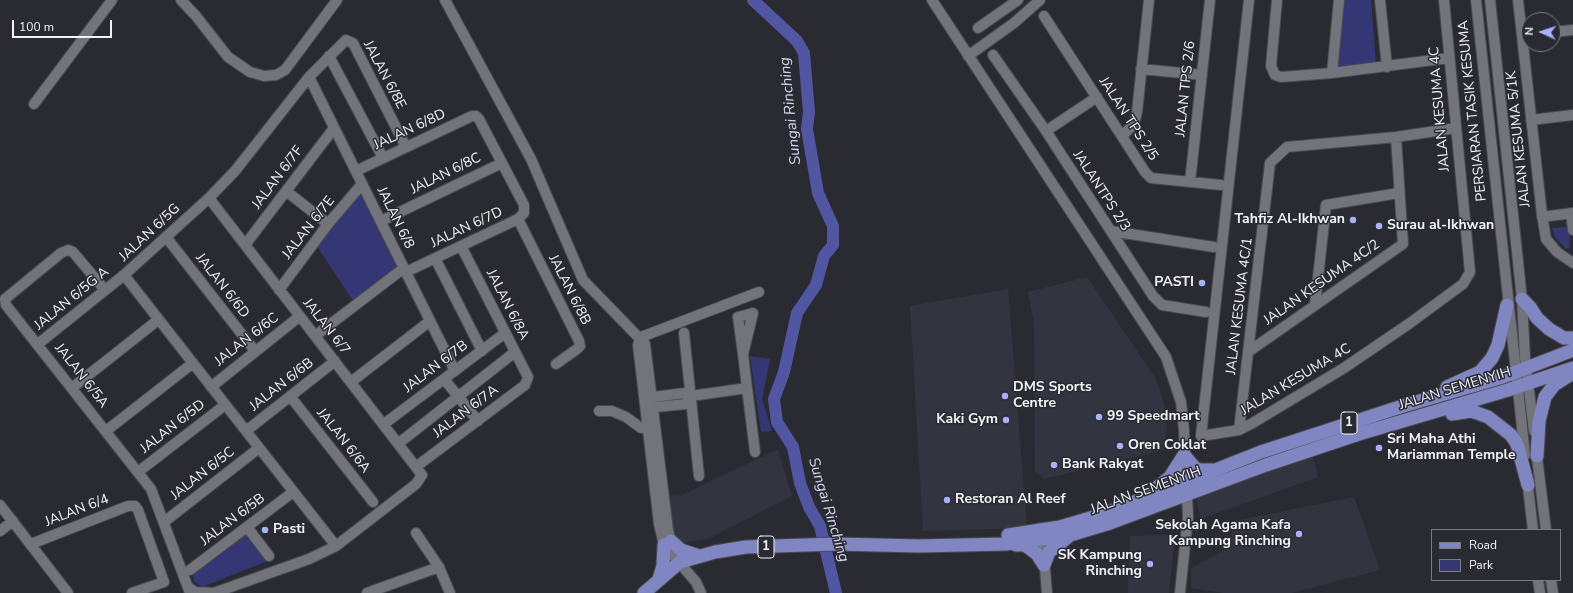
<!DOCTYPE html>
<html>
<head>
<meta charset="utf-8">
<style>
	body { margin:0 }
	#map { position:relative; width:1573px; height:593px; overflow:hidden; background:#2a2b32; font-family:"Nunito Sans",sans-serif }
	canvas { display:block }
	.legend { position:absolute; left:1431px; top:529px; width:130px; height:52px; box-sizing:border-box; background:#2a2b32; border:1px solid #7a7b81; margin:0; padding:5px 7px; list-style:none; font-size:12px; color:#f3f4f8 }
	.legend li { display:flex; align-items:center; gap:8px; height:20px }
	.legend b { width:20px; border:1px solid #7a7b81 }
	.north { position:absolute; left:1521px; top:12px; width:40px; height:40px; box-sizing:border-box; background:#2a2b32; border:1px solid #7a7b81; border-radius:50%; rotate:273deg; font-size:11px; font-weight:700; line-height:16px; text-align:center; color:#f3f4f8 }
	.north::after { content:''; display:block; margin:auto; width:14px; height:18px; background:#a7b1fc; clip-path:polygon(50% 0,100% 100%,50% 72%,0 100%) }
	.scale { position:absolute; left:12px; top:20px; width:100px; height:18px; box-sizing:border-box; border:2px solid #f3f4f8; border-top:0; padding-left:5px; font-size:12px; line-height:14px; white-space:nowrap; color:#f3f4f8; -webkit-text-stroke:3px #2a2b32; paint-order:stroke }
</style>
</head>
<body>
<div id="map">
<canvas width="1573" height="593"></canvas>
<ul class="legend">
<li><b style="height:5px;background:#8086c1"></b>Road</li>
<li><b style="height:11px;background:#343773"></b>Park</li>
</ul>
<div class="north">N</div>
<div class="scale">100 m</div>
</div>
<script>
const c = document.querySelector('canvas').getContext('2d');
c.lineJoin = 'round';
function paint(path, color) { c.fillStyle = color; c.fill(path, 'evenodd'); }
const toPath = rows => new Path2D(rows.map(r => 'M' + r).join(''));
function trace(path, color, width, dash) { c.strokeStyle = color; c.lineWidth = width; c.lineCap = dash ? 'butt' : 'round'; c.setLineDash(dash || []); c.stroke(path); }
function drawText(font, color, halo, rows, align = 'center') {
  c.font = font + ' "Nunito Sans",sans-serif'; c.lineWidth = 3; c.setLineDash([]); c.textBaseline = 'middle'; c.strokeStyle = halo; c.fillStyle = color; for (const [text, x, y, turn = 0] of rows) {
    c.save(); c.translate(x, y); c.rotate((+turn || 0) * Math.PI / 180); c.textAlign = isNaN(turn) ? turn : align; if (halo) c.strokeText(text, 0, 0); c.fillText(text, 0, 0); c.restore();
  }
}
paint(toPath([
	[1087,277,1156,379,1164,404,1167,427,1166,440,1163,450,1044,479,1035,472,1034,324,1028,292],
	[1008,289,1027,528,923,531,910,306],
	[778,449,792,496,708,539,676,544,669,495,680,496],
	[1312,454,1318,477,1201,519,1196,499],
	[1354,497,1380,570,1291,593,1224,593,1191,588,1191,568,1230,547,1233,521],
	[1175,535,1169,593,1128,593,1130,536]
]), '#323440');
paint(toPath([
	[1343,0,1371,0,1376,65,1336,67],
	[362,186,403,268,355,304,315,243],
	[1569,227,1570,248,1566,249,1555,237,1552,228],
	[750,356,770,359,762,399,772,431,761,432],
	[247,530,270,560,202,587,194,581,193,573]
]), '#343773');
trace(toPath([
	[753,0,797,41,804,53,809,112,807,129,818,193,833,226,833,245,824,256,816,285,797,313,784,372,774,399,777,422,793,447,800,483,809,507,820,526,836,593]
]), '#5156a3', 12);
const minor = toPath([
	[181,0,196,16,228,57,250,72,264,76,276,75,285,70,337,0],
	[445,0,531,159,583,280,645,344,668,530,671,541,680,562],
	[932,0,1166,357,1181,402,1184,430,1188,517,1180,593],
	[1249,0,1201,436,1239,430,1251,424,1344,368,1410,323,1463,284,1466,279,1470,272,1444,0],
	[1277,0,1271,66,1275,75,1281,77,1332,73,1449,58],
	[1380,0,1387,67],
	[1476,0,1525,455],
	[1490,0,1522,299,1525,358,1534,431],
	[1518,0,1542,215,1546,239,1557,252,1573,263],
	[1044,16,1145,172,1151,178,1221,185],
	[978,28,1018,0],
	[1553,32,1573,30],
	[993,55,1046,131,1153,296,1162,305,1206,312],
	[329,56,383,158],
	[968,56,1014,23,1040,0],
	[1141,69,1202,75],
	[1332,73,1339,0],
	[309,77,455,371],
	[34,104,112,0],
	[1531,120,1573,115],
	[1046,131,1097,97],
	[1122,136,1134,124,1137,112,1149,0],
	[356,171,472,116,476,116,479,119,524,205,524,213,518,219,406,272],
	[1190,182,1210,0],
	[286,191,328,224],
	[209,198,422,475,416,484,336,546,309,559,214,593],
	[1571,213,1573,230],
	[1542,217,1573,213],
	[518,219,579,341,580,346,577,349,556,364],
	[381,221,502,163],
	[1111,231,1214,247],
	[166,237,255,351],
	[245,245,334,128],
	[435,258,482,351],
	[124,275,336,546],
	[105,290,73,252,68,250,61,253,5,299,6,305,151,489,190,593],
	[279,290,328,224,362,184],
	[1315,305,1326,205,1399,193],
	[684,333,699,476],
	[315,336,404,268],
	[38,344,124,275,209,198,235,171,309,77,346,40,353,43,406,147],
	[1248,352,1403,244,1396,137],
	[743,354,753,313,738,317,743,354,747,388,755,452],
	[444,379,478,421],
	[351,382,430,321],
	[211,387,300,316],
	[72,388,158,320],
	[290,396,373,502],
	[691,396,747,388],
	[645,398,685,393,691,396,686,404,646,408],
	[599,411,612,411,626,417,641,428,648,428],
	[384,424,505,333],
	[1239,430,1270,163,1287,147,1396,137,1456,128],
	[106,431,193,363],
	[246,431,335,361],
	[399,443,515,352],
	[1536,449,1546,530],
	[417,466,525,385,528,377,461,246],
	[138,472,225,405],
	[1527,479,1533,530],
	[0,505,68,593],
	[164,522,259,448],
	[247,527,269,556],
	[0,531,13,521],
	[416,533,439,567,450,593],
	[1042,533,1047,593],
	[31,544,128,506,135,506,138,510,164,582,132,593],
	[190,570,293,492],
	[1538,580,1540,593],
	[1551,580,1553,593],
	[188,587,195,592,215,593],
	[367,593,439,567],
	[701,593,696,582,664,545,659,524,638,345,641,337,759,292]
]);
const major = toPath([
	[1522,299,1530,307,1537,318,1549,329,1564,338,1573,338],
	[1447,387,1480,372,1492,358,1498,345,1507,305],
	[1452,414,1471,411,1477,413,1488,417,1511,435,1517,444,1528,485],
	[1537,456,1539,421,1545,397,1554,385,1573,373],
	[1155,489,1170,477,1184,455,1194,467,1199,470,1212,470],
	[1008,535,1060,527,1104,514,1261,452,1403,406,1503,377,1573,350],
	[671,541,681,550,699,556],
	[1016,545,1025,545,1037,554,1044,565],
	[1044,565,1049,552,1068,537],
	[659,579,663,566,664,545],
	[644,593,680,562,715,552,746,547,836,544,919,546,1006,544,1070,535,1110,523,1266,465,1362,433,1508,390,1573,368]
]);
trace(minor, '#494a4f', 12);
trace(major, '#494a4f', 15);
trace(minor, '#72737b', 10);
trace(major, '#8086c1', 13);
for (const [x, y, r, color] of [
	[1353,220,4,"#a7b1fc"],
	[1379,226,4,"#a7b1fc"],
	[1202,283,4,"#a7b1fc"],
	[1005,396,4,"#a7b1fc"],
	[1099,417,4,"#a7b1fc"],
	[1006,420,4,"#a7b1fc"],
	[1120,446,4,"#a7b1fc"],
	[1379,448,4,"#a7b1fc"],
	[1054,465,4,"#a7b1fc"],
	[947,500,4,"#a7b1fc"],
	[265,530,4,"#a7b1fc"],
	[1299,534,4,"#a7b1fc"],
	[1150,564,4,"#a7b1fc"]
]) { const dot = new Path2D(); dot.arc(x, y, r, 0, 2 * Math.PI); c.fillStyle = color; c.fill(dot); trace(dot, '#2a2b32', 1.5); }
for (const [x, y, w] of [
	[1349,423,16],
	[766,547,16]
]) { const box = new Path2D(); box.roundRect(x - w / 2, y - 11, w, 22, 3); c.fillStyle = '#2a2b32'; c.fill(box); trace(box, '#f3f4f8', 1); }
drawText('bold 13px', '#f3f4f8', null, [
	["1",1349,423],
	["1",766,547]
]);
drawText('14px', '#f3f4f8', '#2a2b32', [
	["JALAN 6/8E",384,75,62],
	["JALAN TPS 2/6",1186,89,-84],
	["JALAN KESUMA 4C",1440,109,-95],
	["PERSIARAN TASIK KESUMA",1473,111,-96],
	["JALAN TPS 2/5",1128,119,57],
	["JALAN 6/8D",410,130,-25],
	["JALAN KESUMA 5/1K",1519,139,-96],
	["JALAN 6/8C",446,174,-26],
	["JALAN 6/7F",278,178,-53],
	["JALANTPS 2/3",1101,191,57],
	["JALAN 6/8",395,218,64],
	["JALAN 6/7E",309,228,-52],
	["JALAN 6/7D",467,228,-25],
	["JALAN 6/5G",150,233,-43],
	["JALAN KESUMA 4C/2",1322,283,-35],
	["JALAN 6/6D",222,286,52],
	["JALAN 6/8B",569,290,63],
	["JALAN 6/5G A",72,299,-39],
	["JALAN 6/8A",507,305,63],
	["JALAN KESUMA 4C/1",1240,306,-83],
	["JALAN 6/7",326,327,52],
	["JALAN 6/6C",247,340,-38],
	["JALAN 6/7B",436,367,-37],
	["JALAN 6/5A",81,376,52],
	["JALAN KESUMA 4C",1296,380,-31],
	["JALAN 6/6B",282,385,-38],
	["JALAN SEMENYIH",1455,389,-17],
	["JALAN 6/7A",466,412,-37],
	["JALAN 6/5D",173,427,-38],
	["JALAN 6/6A",343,441,52],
	["JALAN 6/5C",203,474,-38],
	["JALAN SEMENYIH",1146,491,-20],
	["JALAN 6/4",77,511,-21],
	["JALAN 6/5B",233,520,-37]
]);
drawText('bold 14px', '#f3f4f8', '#2a2b32', [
	["Tahfiz Al-Ikhwan",1345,220,"right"],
	["Surau al-Ikhwan",1387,226],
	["PASTI",1194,283,"right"],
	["DMS Sports",1013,388],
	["Centre",1013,404],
	["99 Speedmart",1107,417],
	["Kaki Gym",998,420,"right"],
	["Sri Maha Athi",1387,440],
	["Mariamman Temple",1387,456],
	["Oren Coklat",1128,446],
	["Bank Rakyat",1062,465],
	["Restoran Al Reef",955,500],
	["Sekolah Agama Kafa",1291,526,"right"],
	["Kampung Rinching",1291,542,"right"],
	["Pasti",273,530],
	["SK Kampung",1142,556,"right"],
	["Rinching",1142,572,"right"]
], 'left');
drawText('italic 15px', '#d3d7ed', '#2a2b32', [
	["Sungai Rinching",791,111,-96],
	["Sungai Rinching",828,510,73]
]);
</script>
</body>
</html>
